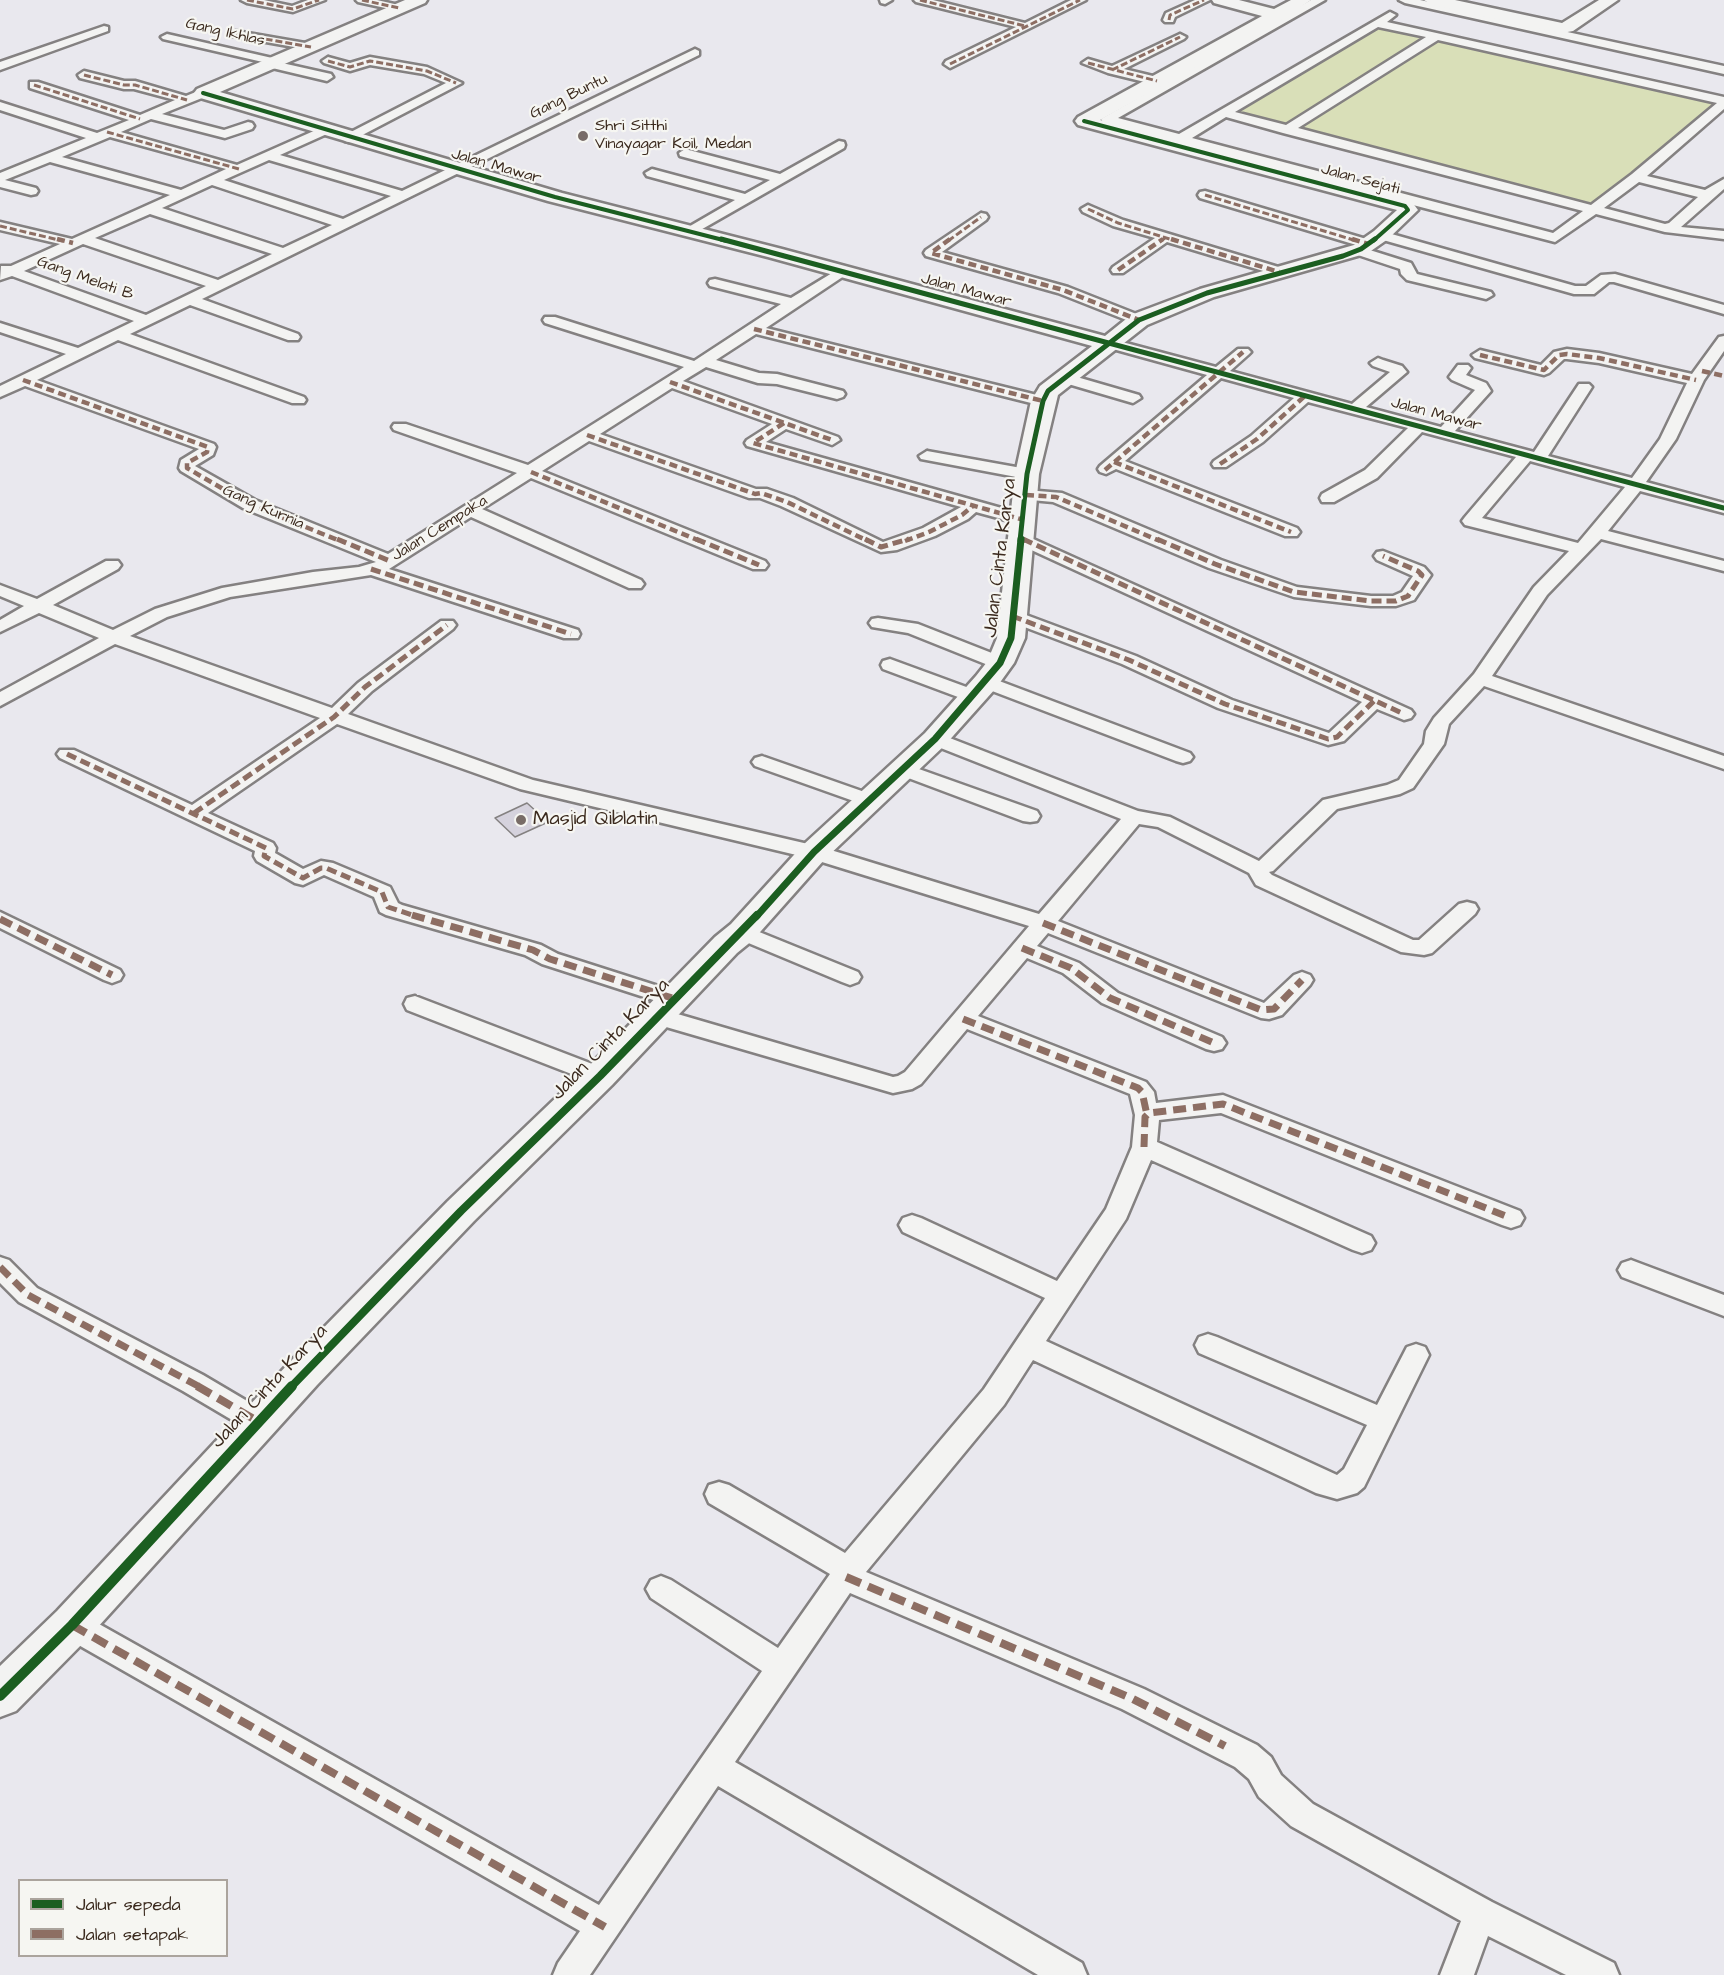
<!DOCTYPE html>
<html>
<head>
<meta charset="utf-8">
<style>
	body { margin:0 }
	#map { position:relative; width:1724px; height:1975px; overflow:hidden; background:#e9e8ee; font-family:"Architects Daughter",sans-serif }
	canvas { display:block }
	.legend { position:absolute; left:18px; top:1879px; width:210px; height:78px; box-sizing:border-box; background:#f6f6f2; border:2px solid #aba49d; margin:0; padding:8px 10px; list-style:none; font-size:18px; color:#3b2a1e }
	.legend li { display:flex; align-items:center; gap:12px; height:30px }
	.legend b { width:30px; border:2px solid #aba49d }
</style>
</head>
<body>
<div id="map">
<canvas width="1724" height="1975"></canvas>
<ul class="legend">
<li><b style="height:8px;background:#1b5e20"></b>Jalur sepeda</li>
<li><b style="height:8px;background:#8d6e63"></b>Jalan setapak</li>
</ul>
</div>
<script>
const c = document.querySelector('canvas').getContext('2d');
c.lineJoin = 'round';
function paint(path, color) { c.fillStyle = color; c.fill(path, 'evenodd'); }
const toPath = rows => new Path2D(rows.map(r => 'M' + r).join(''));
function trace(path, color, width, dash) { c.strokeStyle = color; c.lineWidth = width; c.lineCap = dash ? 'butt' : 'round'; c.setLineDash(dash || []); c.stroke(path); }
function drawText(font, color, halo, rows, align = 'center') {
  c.font = font + ' "Architects Daughter",sans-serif'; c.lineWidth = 4.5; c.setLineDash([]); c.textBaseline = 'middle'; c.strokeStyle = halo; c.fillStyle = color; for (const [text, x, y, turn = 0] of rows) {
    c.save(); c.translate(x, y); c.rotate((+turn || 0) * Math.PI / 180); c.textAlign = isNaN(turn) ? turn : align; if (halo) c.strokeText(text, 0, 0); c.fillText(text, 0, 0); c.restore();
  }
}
paint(toPath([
	[1379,25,1718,103,1590,206,1231,113]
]), '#d9dfb8');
const building = toPath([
	[527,803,548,822,515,837,495,818,527,803]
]);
paint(building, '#d5d2dd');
trace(building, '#848181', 1.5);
const street = toPath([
	[241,0,264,0,292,6,308,0,325,0,293,12,247,3,241,0],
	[356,0,377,0,403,6,405,8,399,11,358,2,356,0],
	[880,0,892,0,885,4,881,3,880,0],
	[914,0,933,0,1025,23,1071,0,1086,0,950,68,944,64,946,61,1016,27,916,2,914,0],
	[1195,0,1210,0,1175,17,1173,22,1165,22,1163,20,1166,13,1195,0],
	[1311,0,1325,0,1118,118,1179,134,1390,12,1396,15,1387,22,1724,97,1724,109,1647,176,1705,190,1724,179,1724,189,1681,227,1724,231,1724,239,1665,232,1596,214,1555,242,1175,143,1103,122,1101,119,1311,0],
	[1378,27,1426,37,1286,125,1235,112,1378,27],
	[1438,40,1717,103,1632,174,1591,205,1298,128,1438,40],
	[1226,117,1283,133,1583,211,1553,233,1192,138,1226,117],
	[1639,182,1698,197,1669,223,1665,224,1604,208,1639,182],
	[1399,0,1420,0,1724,66,1724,74,1405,3,1399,0],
	[104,26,108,27,108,31,0,70,0,62,104,26],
	[236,31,311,44,317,47,311,50,232,36,230,34,236,31],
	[167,34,281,60,282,63,331,74,333,77,327,81,268,67,267,63,163,39,161,37,167,34],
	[1180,34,1186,37,1184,39,1124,69,1161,78,1161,84,1157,85,1108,73,1082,63,1088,59,1112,66,1180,34],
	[695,49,699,51,699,55,202,299,298,334,300,337,298,340,288,340,190,305,130,334,304,397,306,400,304,403,292,403,118,340,37,380,214,444,216,447,213,455,195,466,255,500,388,554,517,473,394,430,392,427,394,424,406,424,528,465,684,367,545,323,543,320,545,317,555,317,694,361,781,304,710,286,708,283,710,280,715,279,791,298,842,267,847,268,849,271,847,274,766,328,1049,398,1051,401,1043,406,756,334,716,360,759,373,777,374,843,391,845,394,843,397,837,399,777,384,758,383,706,367,683,381,838,437,840,440,832,445,786,429,766,442,1030,516,1033,520,1030,524,1024,525,976,512,968,519,935,536,897,550,881,552,781,506,760,498,749,498,589,441,542,471,765,561,768,565,765,569,753,569,531,478,482,509,641,580,644,584,641,588,629,588,471,517,389,569,578,630,580,634,578,638,564,638,371,575,230,597,167,617,130,636,332,708,358,683,441,621,453,621,456,625,453,629,372,691,348,714,533,780,821,847,1039,914,1121,819,928,743,925,739,928,735,942,735,1138,811,1170,817,1259,861,1323,800,1387,785,1399,780,1424,744,1426,731,1434,718,1474,674,1534,587,1569,551,1465,525,1462,521,1465,517,1516,457,1422,432,1377,478,1334,502,1322,502,1320,498,1322,494,1365,470,1408,428,1308,402,1263,442,1226,467,1214,467,1212,464,1214,461,1251,436,1294,398,1221,378,1125,461,1297,528,1300,532,1297,536,1285,536,1116,469,1106,474,1100,472,1098,469,1100,466,1207,375,1102,346,1099,343,1102,340,1107,338,1216,367,1238,349,1248,349,1251,352,1248,355,1230,371,1352,404,1390,372,1373,366,1370,363,1378,358,1383,360,1402,366,1407,372,1366,407,1441,427,1475,390,1452,380,1449,377,1458,365,1468,365,1471,368,1466,375,1486,383,1491,391,1455,431,1534,452,1579,384,1589,384,1592,387,1548,456,1632,478,1660,439,1687,383,1599,363,1567,359,1564,359,1549,373,1544,375,1475,358,1472,355,1480,350,1541,365,1554,352,1567,349,1599,353,1692,374,1719,337,1724,336,1724,351,1704,380,1676,439,1646,482,1724,503,1724,513,1640,491,1608,531,1724,561,1724,571,1601,539,1547,595,1492,676,1724,756,1724,769,1484,686,1449,724,1444,744,1413,788,1400,794,1337,809,1273,871,1269,872,1272,875,1413,940,1419,940,1459,904,1467,902,1475,904,1478,909,1475,914,1432,953,1424,955,1401,952,1256,885,1249,873,1158,827,1139,824,1058,921,1264,1003,1294,975,1302,972,1310,975,1313,980,1310,985,1282,1015,1269,1019,1261,1018,1048,933,1037,946,1079,963,1118,993,1222,1037,1226,1043,1222,1049,1214,1051,1206,1049,1102,1003,1063,973,1027,958,978,1016,1146,1082,1154,1092,1156,1103,1223,1095,1520,1211,1524,1218,1520,1225,1511,1228,1502,1225,1221,1113,1159,1120,1157,1142,1371,1236,1375,1243,1371,1250,1362,1253,1353,1250,1151,1160,1126,1219,1046,1341,1337,1475,1344,1469,1367,1425,1199,1353,1195,1345,1199,1337,1208,1334,1217,1337,1377,1405,1407,1347,1416,1344,1425,1347,1429,1355,1364,1487,1357,1493,1337,1499,1316,1493,1033,1360,1004,1405,866,1572,1144,1689,1257,1745,1271,1757,1281,1775,1313,1804,1492,1902,1614,1963,1619,1975,1566,1975,1488,1936,1474,1975,1440,1975,1461,1921,1291,1826,1259,1797,1249,1779,1235,1767,1122,1709,850,1593,735,1762,1082,1963,1087,1975,1038,1975,718,1786,590,1975,553,1975,558,1963,580,1931,61,1635,57,1625,61,1615,72,1611,83,1615,599,1905,762,1671,651,1598,646,1589,651,1580,661,1576,671,1580,778,1648,830,1574,709,1503,705,1494,709,1485,719,1482,729,1485,845,1553,984,1389,1045,1298,903,1232,899,1225,903,1218,912,1215,921,1218,1057,1281,1106,1209,1132,1147,1135,1115,1130,1094,967,1029,921,1084,912,1089,893,1093,649,1022,646,1016,649,1010,657,1008,893,1077,898,1076,905,1072,1029,926,809,858,520,789,337,724,208,813,273,843,276,848,275,853,303,869,321,861,333,863,390,887,398,903,402,905,541,945,558,954,683,994,686,999,683,1004,675,1007,542,964,525,955,386,915,380,912,374,897,324,875,303,885,295,883,257,861,254,856,255,851,60,758,57,754,60,750,74,750,192,805,320,718,115,644,0,706,0,692,99,638,39,613,0,632,0,620,24,606,0,596,0,585,37,599,106,561,118,561,121,565,118,569,53,605,113,630,155,609,222,588,313,572,359,567,376,562,243,508,181,471,179,468,181,460,199,449,25,386,0,397,0,386,66,354,0,332,0,323,78,348,134,321,12,276,0,280,1,266,11,266,60,244,0,230,0,222,72,239,170,195,50,162,5,180,36,188,38,191,36,194,31,195,0,187,0,173,86,138,0,110,0,102,97,133,129,120,30,88,30,82,38,82,140,115,175,100,134,89,124,89,80,78,78,75,84,71,124,81,135,81,186,96,203,89,209,93,207,96,162,114,224,130,248,122,252,123,254,126,252,129,225,138,151,119,121,132,237,165,325,126,331,130,329,133,280,155,402,191,695,49],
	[110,137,226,169,181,190,62,157,110,137],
	[269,160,391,196,343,219,224,180,269,160],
	[212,185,332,225,283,248,162,208,212,185],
	[150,214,272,254,218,280,95,238,150,214],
	[83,244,206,286,146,315,24,271,83,244],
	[672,388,772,424,747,440,745,443,747,446,961,507,923,528,883,542,793,498,767,489,756,489,600,434,672,388],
	[1530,461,1625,487,1578,543,1482,518,1530,461],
	[328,57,350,63,370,57,427,67,462,83,349,142,345,141,343,138,345,135,446,83,424,74,370,65,350,71,324,63,322,61,328,57],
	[839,141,844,142,845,145,844,148,690,236,685,235,683,232,685,229,735,200,647,176,645,173,652,169,745,194,770,180,680,156,679,153,685,149,780,174,839,141],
	[1205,191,1373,241,1375,244,1368,248,1363,247,1200,198,1198,195,1200,192,1205,191],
	[1088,205,1123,220,1285,269,1287,272,1280,276,1167,242,1123,273,1113,273,1111,270,1113,267,1155,238,1113,226,1083,212,1081,209,1088,205],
	[981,213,986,214,988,217,986,220,942,252,1068,287,1144,317,1146,320,1144,323,1134,323,1058,293,926,256,924,253,926,250,981,213],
	[1381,231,1575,286,1586,286,1601,275,1615,274,1724,305,1724,314,1614,282,1609,282,1594,294,1574,294,1376,238,1374,235,1376,232,1381,231],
	[1357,246,1411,263,1417,274,1491,292,1493,295,1486,299,1407,280,1401,274,1400,269,1352,253,1350,250,1357,246],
	[1063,373,1139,395,1141,398,1133,403,1058,381,1055,378,1063,373],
	[927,451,1027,469,1035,474,1027,479,921,459,919,456,927,451],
	[1026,490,1062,493,1221,560,1297,587,1371,596,1393,596,1402,592,1413,576,1377,560,1374,556,1377,552,1383,551,1424,567,1431,575,1414,600,1396,606,1371,606,1294,597,1209,568,1053,502,1020,499,1018,495,1026,490],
	[1020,533,1411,710,1414,714,1411,718,1404,720,1377,709,1344,741,1328,745,1218,708,1122,664,1006,620,1003,616,1006,612,1018,612,1136,656,1232,700,1329,733,1362,702,1014,542,1011,538,1014,534,1020,533],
	[878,618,918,624,1007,659,1009,663,1007,667,1000,669,993,667,908,633,872,627,869,623,872,619,878,618],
	[890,659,980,692,983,696,980,700,966,700,883,669,881,665,883,661,890,659],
	[986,676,1190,753,1193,757,1190,761,1183,763,1176,761,979,686,977,682,979,678,986,676],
	[762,756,876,796,879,800,876,804,869,806,862,804,755,766,752,762,755,758,762,756],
	[902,763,1037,811,1040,816,1037,821,1030,822,1023,821,895,773,892,769,895,765,902,763],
	[0,912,120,970,123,975,120,980,112,983,104,980,0,928,0,912],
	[742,925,858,972,861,977,858,982,850,985,842,982,734,937,731,932,734,927,742,925],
	[415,996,608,1070,612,1076,608,1082,600,1084,592,1082,407,1010,404,1004,407,998,415,996],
	[0,1257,9,1260,37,1288,203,1375,269,1414,273,1422,269,1430,259,1433,249,1430,183,1391,19,1302,0,1283,0,1257],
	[1631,1260,1724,1295,1724,1316,1622,1277,1618,1270,1622,1263,1631,1260]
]);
const secondary = toPath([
	[405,0,427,0,425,3,220,92,562,193,782,249,1105,336,1131,315,1200,289,1354,245,1374,231,1397,210,1078,125,1075,121,1078,117,1262,16,1214,3,1212,0,1239,0,1274,9,1291,0,1311,0,1284,18,1100,120,1412,202,1418,210,1388,239,1368,253,1214,297,1147,325,1058,395,1039,474,1025,638,1014,663,996,688,945,745,825,859,753,940,737,953,612,1085,474,1221,317,1385,87,1639,16,1711,0,1717,0,1666,57,1611,289,1363,448,1201,588,1067,715,937,731,924,803,845,925,733,976,676,987,662,997,638,1015,474,1031,401,1040,386,1092,346,768,257,548,201,197,97,194,93,197,89,405,0],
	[1424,0,1455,0,1562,23,1599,0,1618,0,1573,31,1562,33,1432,5,1424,0]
]);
trace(street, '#848181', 5);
trace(secondary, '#848181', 5);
paint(street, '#f3f3f2');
paint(secondary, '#f3f3f2');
trace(toPath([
	[247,0,293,9,319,0],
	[362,0,399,8],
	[920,0,1025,26],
	[1169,20,1170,15,1204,0],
	[236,34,311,47],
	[328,61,350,67,370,61,427,71,456,83],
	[1088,63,1157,81],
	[950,64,1080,0],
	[1112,70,1180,37],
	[84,75,124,85,135,85,187,100],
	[34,85,140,119],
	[107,132,239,169],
	[1205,195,1357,241],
	[1088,209,1118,223,1176,241],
	[0,226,63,241],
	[948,241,981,217],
	[1161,241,1166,237]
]), '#8d6e63', 3, [7, 3]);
trace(toPath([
	[57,239,73,243],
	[950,239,931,253,1063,290,1139,320],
	[1171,239,1279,272],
	[1352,239,1368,244],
	[1118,270,1163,239],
	[754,329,1043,401],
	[1480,355,1544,370,1559,355,1567,354,1599,358,1696,380],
	[1702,371,1724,376],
	[23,380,208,447,207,452,187,463,187,468,249,504,340,541],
	[670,382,832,440],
	[784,423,753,443,1024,520],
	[587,435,755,494,761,493,787,502,868,541],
	[1114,462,1291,532],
	[1220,464,1257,439,1306,395],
	[1105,470,1243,352],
	[531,472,700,541],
	[1026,495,1056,497,1160,541],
	[1020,538,1026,541],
	[905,541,929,532,962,515,974,505]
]), '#8d6e63', 4.5, [8, 4.5]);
trace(toPath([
	[337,539,390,561],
	[696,539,759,565],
	[865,539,881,547,909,539],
	[1023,539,1404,714],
	[1157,539,1215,564,1294,592,1371,601,1396,601,1408,596,1422,575,1418,571,1383,556],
	[371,569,571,634],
	[1012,616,1129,660,1225,704,1328,739,1337,737,1374,701],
	[67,754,266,848,264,856,303,878,321,868,326,868,382,892,388,907,418,917],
	[194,813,334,717,365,687,447,625]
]), '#8d6e63', 5, [10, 5]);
trace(toPath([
	[412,915,533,950,550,959,675,999],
	[0,919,112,975],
	[1043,923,1261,1010,1274,1009,1302,980],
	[1022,948,1071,968,1110,998,1214,1043],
	[963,1019,1138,1088,1142,1092,1147,1115],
	[1144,1147,1145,1117,1149,1113,1223,1104,1511,1218],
	[0,1267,28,1295,200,1387]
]), '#8d6e63', 7, [13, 7]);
trace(toPath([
	[197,1386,259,1422],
	[846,1577,1133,1699,1225,1746],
	[72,1625,605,1927]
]), '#8d6e63', 8, [16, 8]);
trace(toPath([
	[203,93,555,197,727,241],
	[1084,121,1405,206,1408,210,1373,241]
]), '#1b5e20', 4);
trace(toPath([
	[721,239,1724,508],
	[1020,541,1027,474,1043,401,1048,391,1139,320,1207,293,1343,256,1361,249,1375,239]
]), '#1b5e20', 5);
trace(toPath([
	[756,917,814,852,935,739,1000,663,1011,638,1021,539]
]), '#1b5e20', 7);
trace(toPath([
	[291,1387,461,1211,600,1076,757,915]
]), '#1b5e20', 8);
trace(toPath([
	[0,1696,72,1625,292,1386]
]), '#1b5e20', 10);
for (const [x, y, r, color] of [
	[583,136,6,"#786c67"],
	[521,820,6,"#786c67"]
]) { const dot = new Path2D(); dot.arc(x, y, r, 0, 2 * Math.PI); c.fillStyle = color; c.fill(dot); trace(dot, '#f6f6f2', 2); }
drawText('16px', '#3b2a1e', '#f6f6f2', [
	["Gang Ikhlas",225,33,13],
	["Gang Buntu",569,97,-26],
	["Jalan Mawar",496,167,16],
	["Jalan Sejati",1360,180,15],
	["Gang Melati B",85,279,20],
	["Jalan Mawar",966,291,15],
	["Jalan Mawar",1436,415,15],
	["Gang Kurnia",263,508,24],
	["Jalan Cempaka",440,529,-32]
]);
drawText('16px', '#3b2a1e', '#f6f6f2', [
	["Shri Sitthi",595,127],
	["Vinayagar Koil, Medan",595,145]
], 'left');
drawText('20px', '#3b2a1e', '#f6f6f2', [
	["Jalan Cinta Karya",1001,558,-83],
	["Jalan Cinta Karya",611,1040,-46],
	["Jalan Cinta Karya",270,1387,-47]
]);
drawText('20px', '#3b2a1e', '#f6f6f2', [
	["Masjid Qiblatin",533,820]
], 'left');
</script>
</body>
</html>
